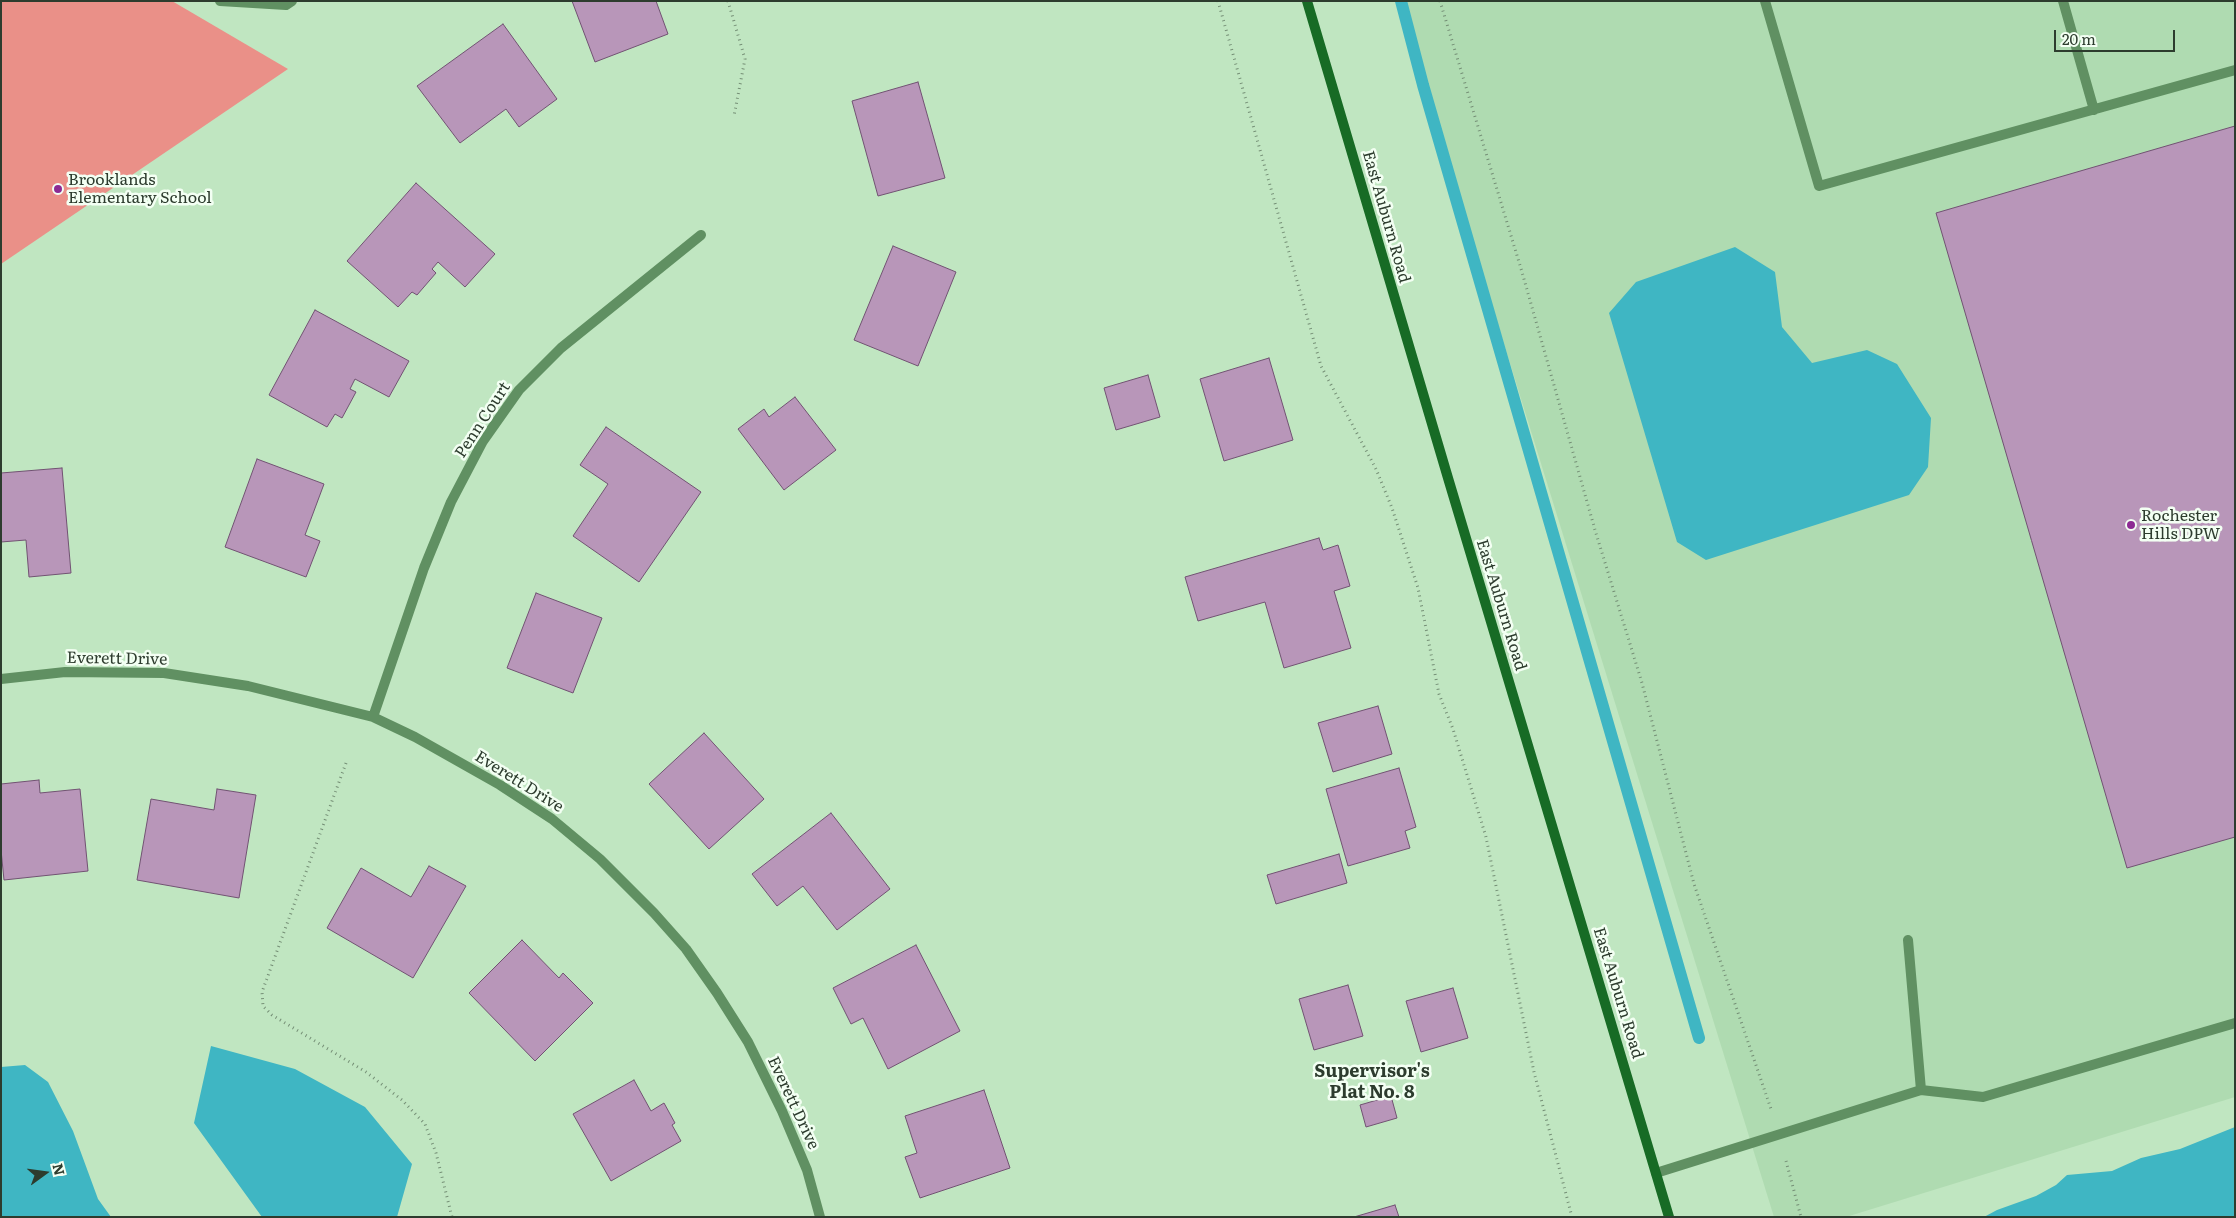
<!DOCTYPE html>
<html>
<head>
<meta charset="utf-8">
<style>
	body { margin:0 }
	#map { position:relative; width:2236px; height:1218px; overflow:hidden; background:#c0e6c1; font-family:Literata,serif }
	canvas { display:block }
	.frame { position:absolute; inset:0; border:2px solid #2d3c2e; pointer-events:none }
	.north { position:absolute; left:20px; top:1148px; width:50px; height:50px; -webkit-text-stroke:4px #f3fff3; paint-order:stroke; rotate:76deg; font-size:14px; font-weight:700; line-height:20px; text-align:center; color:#2d3c2e }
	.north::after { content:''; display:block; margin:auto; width:18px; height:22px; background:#2d3c2e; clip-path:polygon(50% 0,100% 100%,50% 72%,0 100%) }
	.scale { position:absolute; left:2054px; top:30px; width:121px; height:22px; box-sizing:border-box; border:2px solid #2d3c2e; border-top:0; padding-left:6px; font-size:15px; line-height:18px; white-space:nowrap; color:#2d3c2e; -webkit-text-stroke:4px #f3fff3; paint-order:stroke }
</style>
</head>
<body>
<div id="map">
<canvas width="2236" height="1218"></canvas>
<div class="frame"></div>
<div class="north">N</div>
<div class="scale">20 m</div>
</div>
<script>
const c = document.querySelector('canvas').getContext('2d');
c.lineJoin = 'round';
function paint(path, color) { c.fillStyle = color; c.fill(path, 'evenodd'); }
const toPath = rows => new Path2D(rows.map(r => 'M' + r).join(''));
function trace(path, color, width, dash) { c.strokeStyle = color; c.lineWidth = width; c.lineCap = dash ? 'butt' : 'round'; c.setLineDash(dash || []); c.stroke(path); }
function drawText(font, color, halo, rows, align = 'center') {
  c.font = font + ' Literata,serif'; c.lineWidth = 5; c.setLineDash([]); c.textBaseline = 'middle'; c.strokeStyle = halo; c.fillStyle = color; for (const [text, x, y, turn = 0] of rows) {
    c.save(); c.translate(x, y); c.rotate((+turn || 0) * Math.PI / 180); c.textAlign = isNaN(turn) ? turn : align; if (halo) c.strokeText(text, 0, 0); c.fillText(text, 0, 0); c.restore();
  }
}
paint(toPath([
	[1398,1,2235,1,2235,1097,1846,1217,1774,1217]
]), '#afdbb1');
paint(toPath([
	[1,1,172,1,288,69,1,264]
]), '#ea9088');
paint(toPath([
	[1735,247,1775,272,1782,327,1812,363,1867,350,1897,364,1931,418,1928,467,1909,495,1706,560,1677,542,1609,313,1636,282],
	[211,1046,295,1069,365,1107,412,1164,397,1217,262,1217,194,1123],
	[25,1065,48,1082,73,1131,98,1199,111,1217,1,1217,1,1067],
	[2235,1127,2235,1217,1984,1217,1997,1210,2036,1196,2056,1185,2067,1175,2112,1171,2141,1158,2180,1149]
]), '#3fb6c3');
trace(toPath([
	[1401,1,1423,85,1699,1038]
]), '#3fb6c3', 12);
const building = toPath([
	[572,1,656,1,668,34,595,62,572,1],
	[503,24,557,99,519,127,506,109,460,143,417,86,503,24],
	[918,82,945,178,878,196,852,101,918,82],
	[2235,126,2235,837,2127,868,1936,213,2235,126],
	[416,183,495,254,465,287,438,262,432,269,436,273,417,295,412,292,398,307,347,261,416,183],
	[893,246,956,272,918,366,854,340,893,246],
	[315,310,409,361,389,397,355,379,350,389,356,392,342,418,335,414,327,427,269,395,315,310],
	[1269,358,1293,440,1224,461,1200,379,1269,358],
	[1148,375,1160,417,1116,430,1104,388,1148,375],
	[795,397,836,450,784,490,738,429,764,409,769,417,795,397],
	[606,427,701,492,639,582,573,536,608,484,580,465,606,427],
	[257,459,324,484,305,535,320,541,306,577,225,547,257,459],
	[62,468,71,573,29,577,26,540,1,542,1,473,62,468],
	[1319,538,1323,550,1338,545,1350,586,1334,591,1351,648,1284,668,1265,602,1198,621,1185,577,1319,538],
	[536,593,602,618,573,693,507,668,536,593],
	[1378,706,1392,754,1333,772,1318,723,1378,706],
	[704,733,764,799,709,849,649,784,704,733],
	[1399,768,1416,827,1405,831,1410,848,1348,866,1326,789,1399,768],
	[39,780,40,793,80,789,88,871,4,880,1,850,1,784,39,780],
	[217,789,256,795,239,898,137,880,151,799,214,810,217,789],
	[831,813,890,889,837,930,803,886,777,906,752,874,831,813],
	[1339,854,1347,883,1276,904,1267,875,1339,854],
	[429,866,466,886,413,978,327,928,361,868,411,897,429,866],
	[522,940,559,978,563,973,593,1003,535,1061,469,993,522,940],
	[916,945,960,1031,888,1069,863,1018,851,1024,833,988,916,945],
	[1348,985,1363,1036,1314,1050,1299,999,1348,985],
	[1453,988,1468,1038,1421,1052,1406,1001,1453,988],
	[634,1080,651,1111,664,1103,675,1123,672,1125,681,1141,611,1181,573,1114,634,1080],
	[984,1090,1010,1168,920,1198,905,1157,917,1153,905,1116,984,1090],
	[1391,1096,1397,1118,1366,1127,1360,1105,1391,1096],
	[1395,1205,1399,1217,1354,1217,1395,1205]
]);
paint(building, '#b896b9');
trace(building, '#715272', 1);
trace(toPath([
	[728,1,745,59,734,116],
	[1218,1,1321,366,1376,469,1392,508,1418,588,1439,694,1453,729,1486,837,1534,1072,1572,1217],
	[1440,1,1522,272,1595,530,1642,683,1694,884,1771,1109],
	[346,763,262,992,263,1006,272,1015,366,1072,402,1100,425,1124,436,1153,452,1217],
	[1786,1161,1801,1217]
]), '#758f76', 3, [1, 4]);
trace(toPath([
	[220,1,286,5,292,1],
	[1765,1,1819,186,2235,70],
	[2063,1,2094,110],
	[1908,940,1921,1090],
	[1656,1173,1921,1090,1983,1097,2235,1023]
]), '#609062', 10);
trace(toPath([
	[1,679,65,672,164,673,248,686,373,717,415,737,500,785,552,819,600,859,654,913,686,949,717,993,748,1042,782,1111,807,1170,820,1217],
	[373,717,424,568,451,502,483,441,519,390,561,348,701,235]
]), '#609062', 10);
trace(toPath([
	[1307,1,1448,478,1669,1217]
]), '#176b25', 10);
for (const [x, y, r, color] of [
	[58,189,5,"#8d2b93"],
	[2131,525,5,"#8d2b93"]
]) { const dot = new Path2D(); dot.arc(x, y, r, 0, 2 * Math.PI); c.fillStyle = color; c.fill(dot); trace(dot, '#f3fff3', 2); }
drawText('16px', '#2d3c2e', '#f3fff3', [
	["Brooklands",68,180],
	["Elementary School",68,198],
	["Rochester",2141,516],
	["Hills DPW",2141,534]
], 'left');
drawText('16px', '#2d3c2e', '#f3fff3', [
	["East Auburn Road",1386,217,74],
	["Penn Court",483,420,-57],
	["East Auburn Road",1501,605,73],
	["Everett Drive",117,659,1],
	["Everett Drive",519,782,32],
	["East Auburn Road",1618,993,73],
	["Everett Drive",793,1103,65]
]);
drawText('bold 18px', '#2d3c2e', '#f3fff3', [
	["Supervisor's",1372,1072],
	["Plat No. 8",1372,1093]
]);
</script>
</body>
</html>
